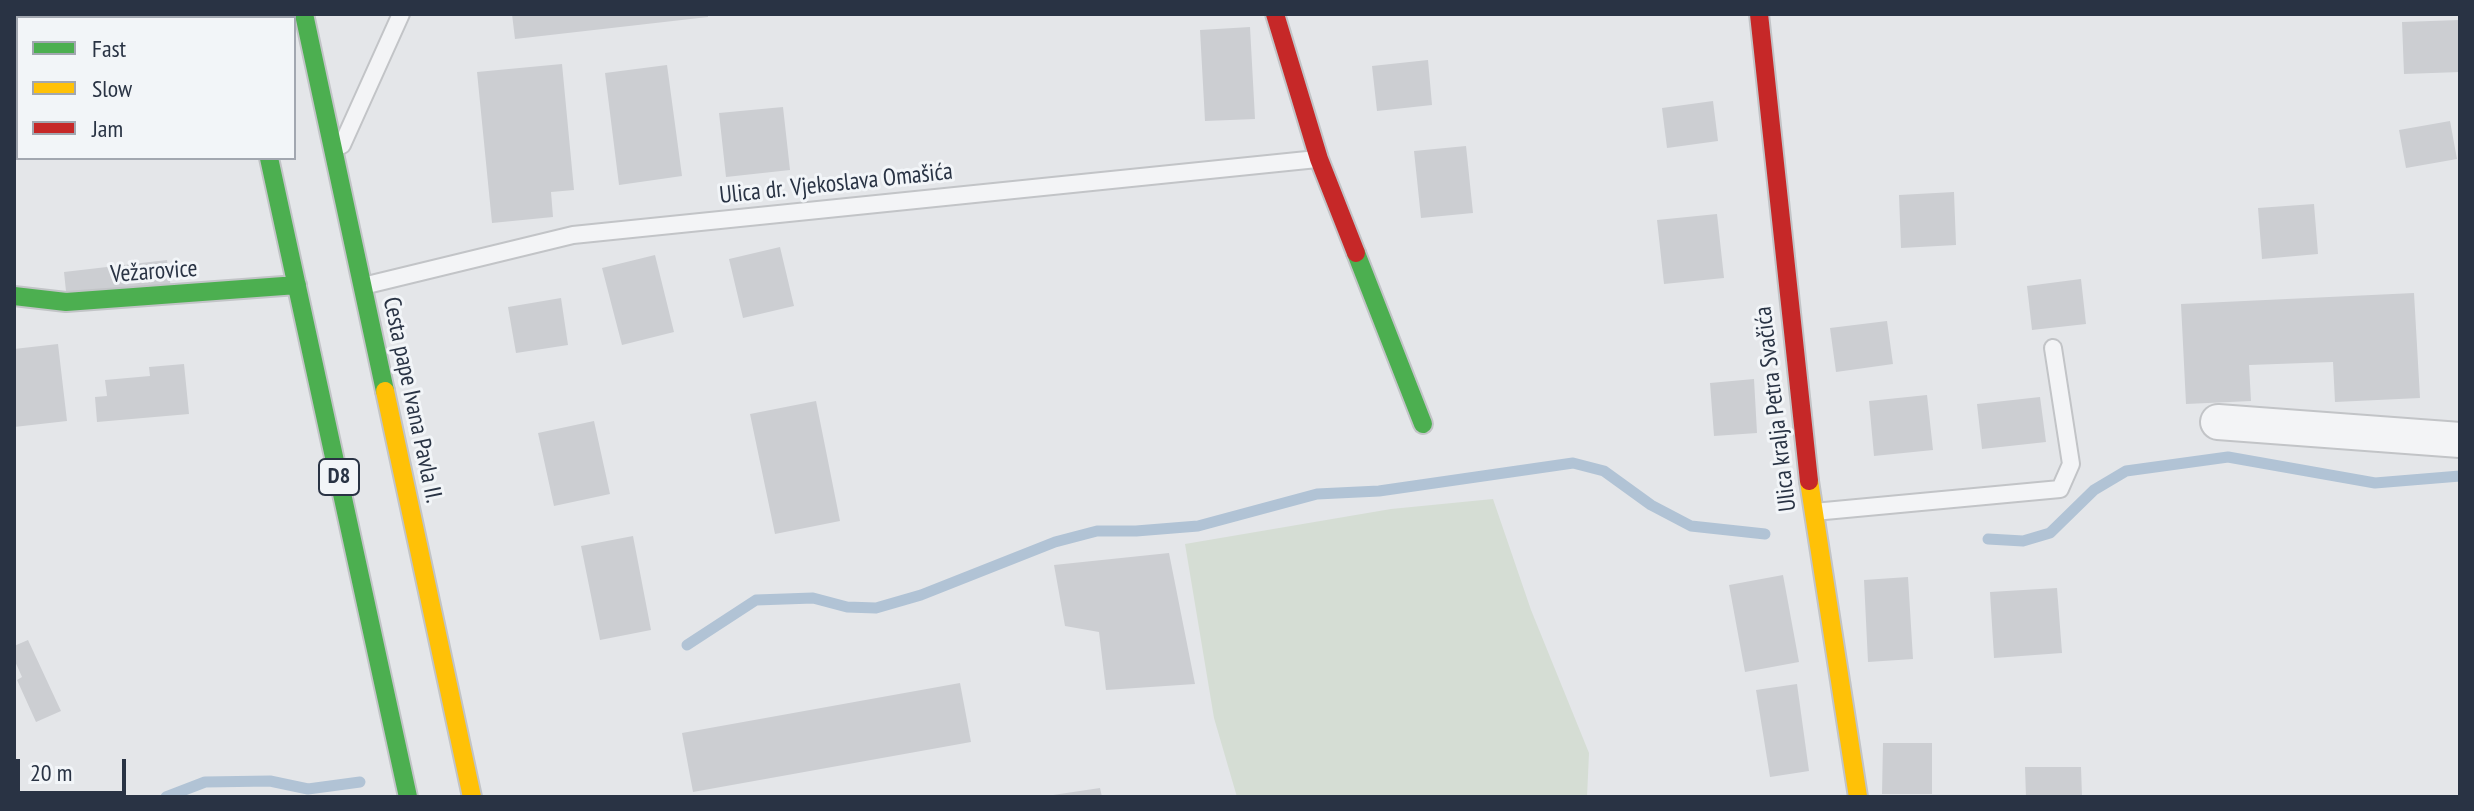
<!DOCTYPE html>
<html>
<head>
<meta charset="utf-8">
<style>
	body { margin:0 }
	#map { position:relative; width:2474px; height:811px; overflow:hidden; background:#e4e6e9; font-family:"PT Sans Narrow",sans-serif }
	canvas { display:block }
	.frame { position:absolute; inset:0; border:16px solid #293344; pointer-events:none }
	.legend { position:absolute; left:16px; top:16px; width:280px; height:144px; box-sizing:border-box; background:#f2f5f8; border:2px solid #a2a7b0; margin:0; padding:10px 14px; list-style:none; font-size:24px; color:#293344 }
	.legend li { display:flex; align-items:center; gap:16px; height:40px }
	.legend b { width:40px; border:2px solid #a2a7b0 }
	.scale { position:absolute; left:16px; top:759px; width:110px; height:36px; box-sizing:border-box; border:4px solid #293344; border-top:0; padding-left:10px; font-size:24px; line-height:28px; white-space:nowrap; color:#293344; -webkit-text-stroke:6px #f2f5f8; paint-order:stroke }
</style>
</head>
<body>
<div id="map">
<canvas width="2474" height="811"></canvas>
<div class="frame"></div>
<ul class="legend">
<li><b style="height:10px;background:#4caf50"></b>Fast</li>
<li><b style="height:10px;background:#ffc107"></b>Slow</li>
<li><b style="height:10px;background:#c62828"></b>Jam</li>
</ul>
<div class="scale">20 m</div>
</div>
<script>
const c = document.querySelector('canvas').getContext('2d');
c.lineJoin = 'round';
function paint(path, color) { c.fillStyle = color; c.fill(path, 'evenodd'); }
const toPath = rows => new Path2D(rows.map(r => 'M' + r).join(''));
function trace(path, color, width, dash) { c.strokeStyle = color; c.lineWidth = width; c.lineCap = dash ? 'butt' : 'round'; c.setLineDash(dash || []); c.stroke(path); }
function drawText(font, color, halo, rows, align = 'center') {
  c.font = font + ' "PT Sans Narrow",sans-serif'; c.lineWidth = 6; c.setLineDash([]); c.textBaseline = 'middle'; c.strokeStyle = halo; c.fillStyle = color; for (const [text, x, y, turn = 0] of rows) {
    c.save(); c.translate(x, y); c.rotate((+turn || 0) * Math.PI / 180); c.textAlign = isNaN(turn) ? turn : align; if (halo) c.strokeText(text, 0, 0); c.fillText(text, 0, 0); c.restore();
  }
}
paint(toPath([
	[1493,499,1531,610,1589,753,1587,797,1237,797,1214,718,1185,544,1391,509]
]), '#d5ddd4');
trace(toPath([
	[1988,539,2023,541,2050,533,2094,490,2126,471,2228,457,2375,483,2460,476],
	[687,645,756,600,813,598,847,607,876,608,921,595,1055,542,1097,531,1136,531,1198,526,1317,494,1379,491,1573,463,1604,471,1651,505,1691,526,1765,534],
	[166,797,205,782,270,781,308,789,360,782]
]), '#b1c3d5', 11);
paint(toPath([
	[512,14,708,14,708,17,515,39],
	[2460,20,2460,72,2404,74,2402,22],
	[1250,27,1255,119,1205,121,1200,30],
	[1428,60,1432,105,1377,111,1372,66],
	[562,64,574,190,551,192,553,217,492,223,477,72],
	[667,65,682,176,619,185,605,73],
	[14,90,18,90,18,149,14,149],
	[1713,101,1718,141,1667,148,1662,108],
	[783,107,790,170,726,177,719,113],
	[2450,121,2457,159,2406,168,2399,130],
	[1466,146,1473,213,1421,218,1414,151],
	[1954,192,1956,245,1901,248,1899,195],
	[2314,204,2318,254,2262,259,2258,208],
	[1717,214,1724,278,1664,284,1657,220],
	[780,247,794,306,743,318,729,259],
	[655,255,674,332,622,345,602,268],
	[167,260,171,288,67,301,64,272],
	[2081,279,2086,324,2032,330,2027,286],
	[2414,293,2420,398,2335,402,2333,362,2249,365,2251,401,2186,404,2181,304],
	[561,298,568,345,516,353,508,307],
	[1887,321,1893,364,1836,372,1830,328],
	[58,344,67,421,14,427,14,349],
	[184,364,189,414,97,422,95,397,107,396,105,380,150,376,149,367],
	[1754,379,1757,433,1714,436,1710,383],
	[1927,395,1933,450,1874,456,1869,401],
	[2040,397,2046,442,1982,449,1977,404],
	[816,401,840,521,775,534,750,414],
	[594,421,610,494,554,506,538,433],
	[633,536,651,630,600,640,581,546],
	[1169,553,1195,684,1106,690,1099,632,1065,626,1054,565],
	[1783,575,1799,662,1745,672,1729,585],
	[1908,577,1913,659,1868,662,1864,580],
	[2057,588,2062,653,1994,658,1990,592],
	[28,640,61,711,36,722,17,680,22,677,14,659,14,646],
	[960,683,971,742,693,792,682,733],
	[1797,684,1809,771,1770,777,1756,690],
	[1883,743,1932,743,1932,794,1882,794],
	[2025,767,2081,767,2082,797,2026,797],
	[1100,788,1102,797,1053,797,1053,795]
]), '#ccced2');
const lane = toPath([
	[110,14,115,18],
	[154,14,155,18],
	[342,145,401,14],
	[363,286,573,235,1317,159],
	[1814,512,2060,489,2071,464,2053,348]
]);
const street = toPath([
	[2218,422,2460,440]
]);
const fast = toPath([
	[304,14,385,391],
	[269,158,408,797],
	[1356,253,1423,424],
	[14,296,66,302,297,285]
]);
const slow = toPath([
	[240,14,240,18],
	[385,391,472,797],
	[1809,481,1858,797]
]);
const jam = toPath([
	[1275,14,1319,159,1356,253],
	[1759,14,1809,481]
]);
trace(lane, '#c2c4c7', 20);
trace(street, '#c2c4c7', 38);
trace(fast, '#c2c4c7', 22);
trace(slow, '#c2c4c7', 22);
trace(jam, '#c2c4c7', 22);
trace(lane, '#f3f4f6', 16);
trace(street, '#f3f4f6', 34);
trace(fast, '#4caf50', 18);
trace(slow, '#ffc107', 18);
trace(jam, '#c62828', 18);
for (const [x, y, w] of [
	[339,477,40]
]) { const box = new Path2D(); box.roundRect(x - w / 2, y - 18, w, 36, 6); c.fillStyle = '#f2f5f8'; c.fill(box); trace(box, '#293344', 2); }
drawText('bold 22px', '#293344', null, [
	["D8",339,477]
]);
drawText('24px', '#293344', '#f2f5f8', [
	["Ulica dr. Vjekoslava Omašića",836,184,-6],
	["Vežarovice",154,272,-4],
	["Cesta pape Ivana Pavla II.",412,400,78],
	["Ulica kralja Petra Svačića",1776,409,-97]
]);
</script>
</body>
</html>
